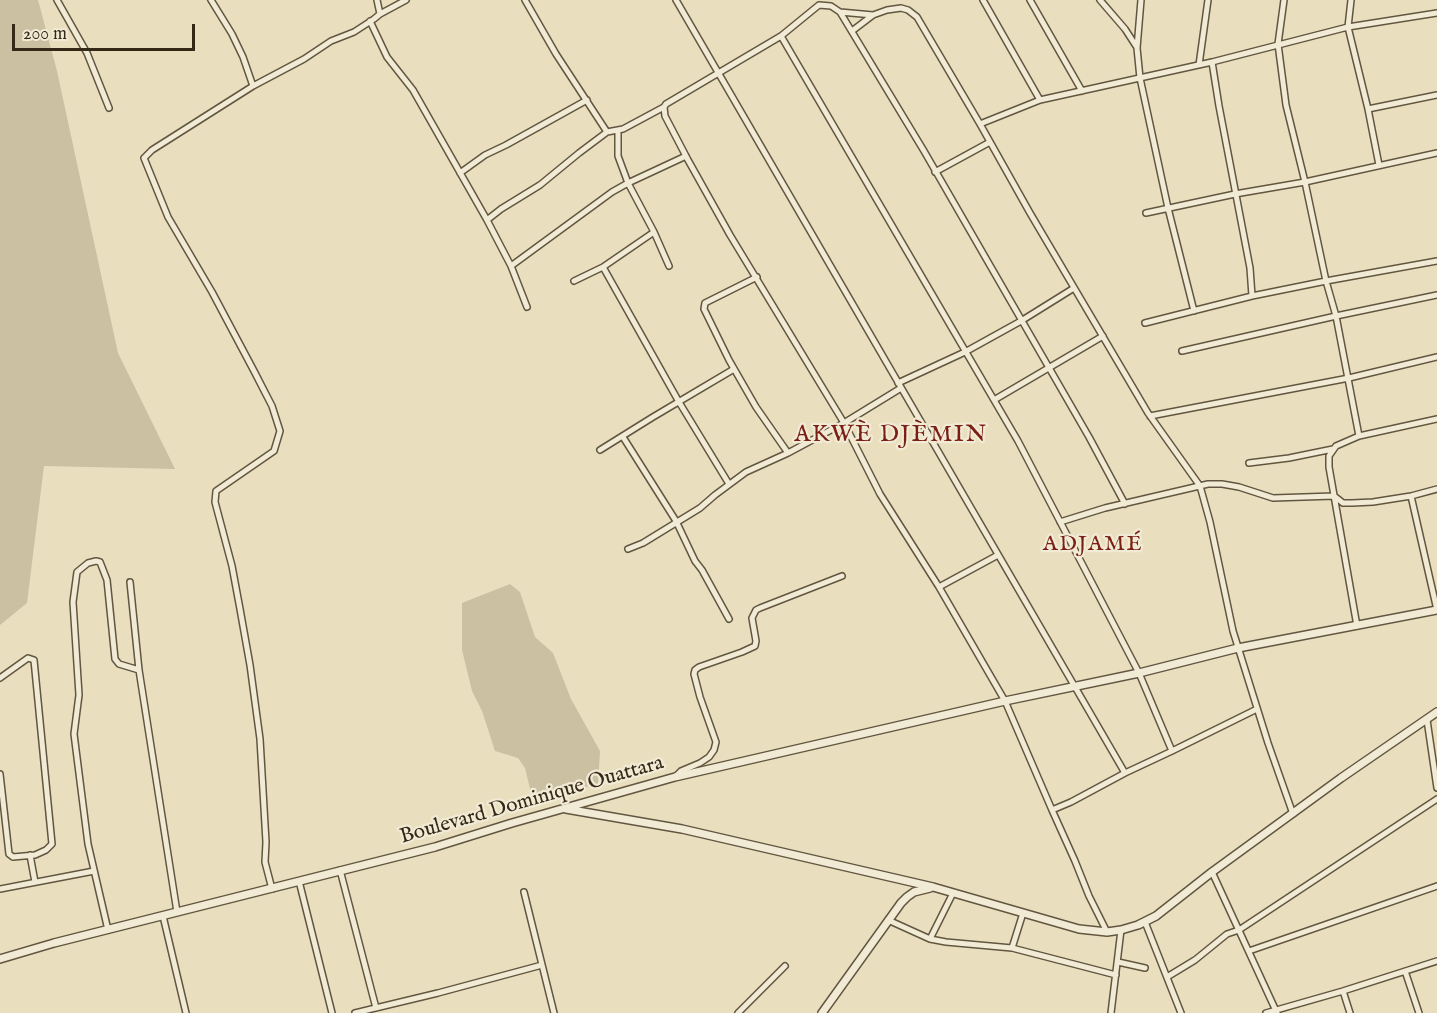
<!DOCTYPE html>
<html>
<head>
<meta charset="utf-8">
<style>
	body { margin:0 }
	#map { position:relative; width:1437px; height:1013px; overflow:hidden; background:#e9dfbf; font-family:"IM FELL English",serif }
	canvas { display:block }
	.scale { position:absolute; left:12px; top:24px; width:183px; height:27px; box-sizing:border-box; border:3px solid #362816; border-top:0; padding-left:8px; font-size:18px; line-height:21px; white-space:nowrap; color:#362816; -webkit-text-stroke:4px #f1ead5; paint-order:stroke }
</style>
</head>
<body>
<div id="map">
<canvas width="1437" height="1013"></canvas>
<div class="scale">200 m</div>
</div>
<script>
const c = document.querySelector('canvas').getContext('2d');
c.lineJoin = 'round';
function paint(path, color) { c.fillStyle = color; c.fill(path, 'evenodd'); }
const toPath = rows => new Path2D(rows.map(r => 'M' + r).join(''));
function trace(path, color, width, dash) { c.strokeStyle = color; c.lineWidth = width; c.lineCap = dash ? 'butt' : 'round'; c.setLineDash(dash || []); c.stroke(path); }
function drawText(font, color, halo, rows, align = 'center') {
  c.font = font + ' "IM FELL English",serif'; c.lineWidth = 4.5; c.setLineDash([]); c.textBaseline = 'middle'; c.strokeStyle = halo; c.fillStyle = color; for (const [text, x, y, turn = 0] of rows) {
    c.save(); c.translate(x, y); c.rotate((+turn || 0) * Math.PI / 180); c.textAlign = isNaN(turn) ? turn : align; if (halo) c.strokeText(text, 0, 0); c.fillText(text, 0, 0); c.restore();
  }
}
paint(toPath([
	[0,0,38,0,57,71,118,353,175,469,44,466,27,603,0,625],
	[510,584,520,592,535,637,553,653,571,699,600,751,598,784,533,801,525,768,518,758,495,751,482,711,472,691,462,650,462,603]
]), '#cbc0a2');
const minor = toPath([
	[57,0,87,53,109,108],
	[211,0,232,34,243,57,253,86,152,150,144,158,168,217,212,292,254,371,272,406,280,431,274,451,216,491,215,502,232,566,240,609,250,665,260,739,266,842,265,862,272,889],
	[525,0,556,54,607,132],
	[676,0,1125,773],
	[983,0,1040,100],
	[1030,0,1082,91],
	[1100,0,1125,29,1136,46],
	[1141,0,1137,48,1140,78,1168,208,1194,311],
	[1284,0,1278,44,1286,105,1305,182,1326,281,1336,316,1359,436],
	[1351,0,1348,27,1368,109,1379,165],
	[840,12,873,15],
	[380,14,406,0],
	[370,21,387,57,413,90,487,220,511,266,527,307],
	[852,31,873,15,887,10,901,8,908,10,917,17,980,124,1030,213,1148,413,1200,486,1210,522,1233,631,1268,743,1293,814],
	[781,36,1018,441,1139,673,1172,751,1257,709],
	[1212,62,1219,106,1250,268,1252,296],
	[1199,65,1208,0],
	[253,86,304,59,331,41,354,32,374,19,380,14,377,0],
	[1368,109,1437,95],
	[980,124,1040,100,1212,62,1348,27,1437,13],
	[935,172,990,142],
	[460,173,485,155,506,145,587,100],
	[1146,213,1235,194,1305,182,1437,153],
	[487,220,501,209,540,185,579,153,607,132,623,129,664,107],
	[511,266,612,192,628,183,618,156,618,130],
	[669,266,654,232,628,183,686,156],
	[603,267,679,402,729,484],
	[757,277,705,303,704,309,729,360,756,407,788,453],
	[574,281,603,267,654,232],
	[1145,323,1252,296,1326,281,1437,261],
	[1182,351,1336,316,1437,295],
	[898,383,965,352,1021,321,1074,288],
	[994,400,1103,336],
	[1150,416,1349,378,1437,357],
	[623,437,676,521,695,561,702,570,729,619],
	[600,450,653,417,734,369],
	[1249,463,1289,458,1333,449],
	[1411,496,1437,610],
	[1060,522,1105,508,1208,484,1222,484,1239,487,1273,498,1334,496,1343,503,1352,503,1373,502,1411,496,1437,489],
	[628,549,643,543,700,508,715,495,746,472,788,453,844,423,901,388],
	[130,582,139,670,177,912],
	[939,587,998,555],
	[1357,626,1329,467,1329,456,1336,446,1359,436,1437,419],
	[0,678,28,658,34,660,52,844,46,850,35,855,13,857,9,854,0,774],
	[1427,720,1437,788],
	[675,777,681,771,700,763,709,757,714,750,716,742,700,697,694,674,695,670,699,667,742,652,755,646,756,641,752,618,756,610,760,608,842,576],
	[1052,810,1005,701,939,587,880,494,844,423,730,235,688,160,665,116,664,107,666,104,781,36,819,5,831,6,840,12,924,151,1089,437,1125,504],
	[30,855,35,882],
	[340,870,376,1008],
	[1212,872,1277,1013],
	[299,881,332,1013],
	[0,889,94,871],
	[524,892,554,1013],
	[163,916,186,1013],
	[888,920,930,939,946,942,1012,948,1116,975],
	[1145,922,1181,1013],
	[108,930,88,844,74,734,79,695,73,602,77,572,88,563,96,561,100,562,107,580,115,659,119,664,139,670],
	[1107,932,1089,896,1075,861,1052,810,1071,802,1125,773,1172,751],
	[930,939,953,893],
	[1012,948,1023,913],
	[1249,951,1437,886],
	[1118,962,1145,968],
	[1405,971,1419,1013],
	[1167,977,1195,960,1227,934,1239,930,1437,799],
	[1343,991,1350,1013],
	[355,1013,438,993,542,965],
	[738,1013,785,966],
	[1111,1013,1121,930],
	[1266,1013,1343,991,1437,961]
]);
const tertiary = toPath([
	[566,809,682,829,933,887,1079,929,1107,932,1121,930,1138,925,1156,916,1212,872,1341,778,1437,712],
	[0,959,54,943,435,847,512,823,675,777,1005,701,1139,673,1238,648,1437,610],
	[822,1013,901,903,907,897,914,892,930,888]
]);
trace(minor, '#635640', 8);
trace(tertiary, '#635640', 10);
trace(minor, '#f1ead5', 5);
trace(tertiary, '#f1ead5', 7);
drawText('21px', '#362816', '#f1ead5', [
	["Boulevard Dominique Ouattara",532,801,-16]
]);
c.letterSpacing = '1.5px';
drawText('22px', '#7a1f14', '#f1ead5', [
	["ADJAMÉ",1093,545]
]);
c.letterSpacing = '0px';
c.letterSpacing = '1.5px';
drawText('24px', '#7a1f14', '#f1ead5', [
	["AKWÈ DJÈMIN",891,436]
]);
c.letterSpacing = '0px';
</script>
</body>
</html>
